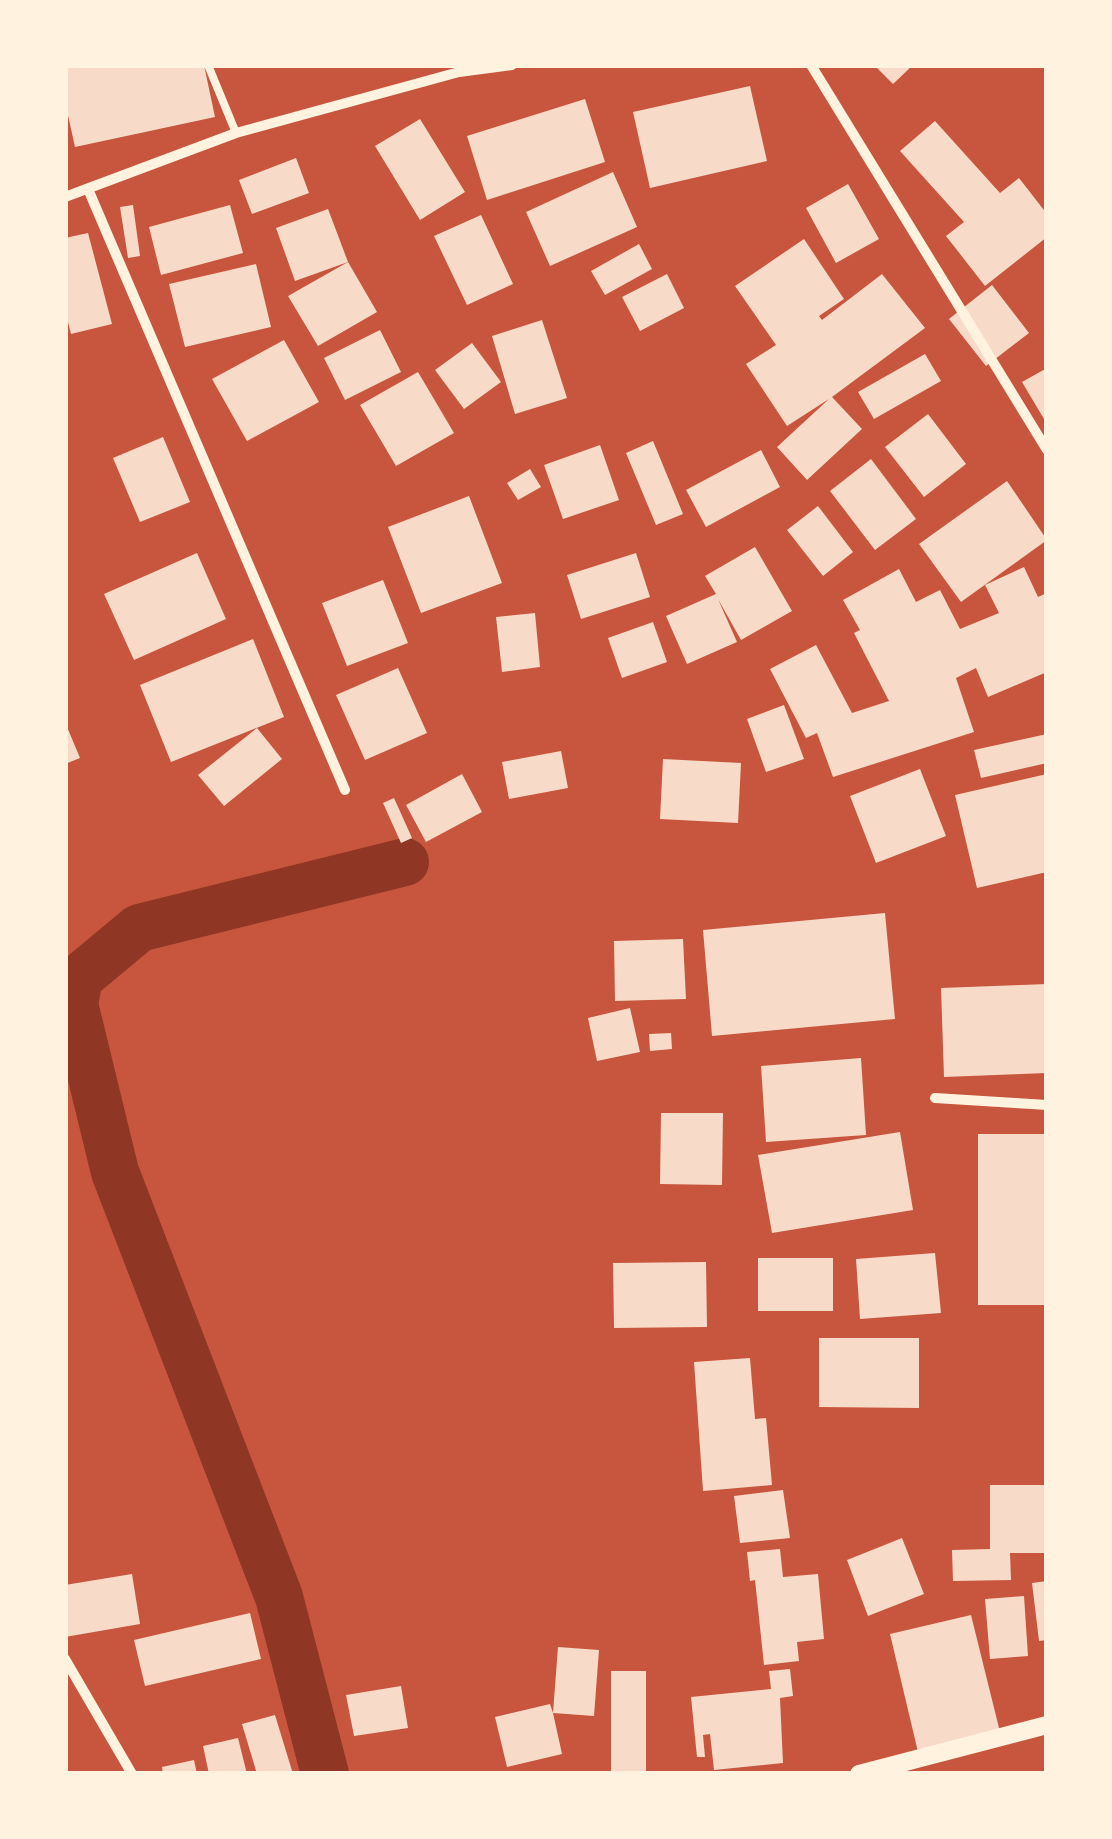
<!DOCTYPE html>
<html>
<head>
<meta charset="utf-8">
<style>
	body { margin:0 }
	#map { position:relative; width:1112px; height:1839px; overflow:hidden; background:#c8553d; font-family:"Golos Text",sans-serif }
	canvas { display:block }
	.frame { position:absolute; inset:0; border:68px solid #fff3e0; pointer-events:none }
</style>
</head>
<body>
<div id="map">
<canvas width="1112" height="1839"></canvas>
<div class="frame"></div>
</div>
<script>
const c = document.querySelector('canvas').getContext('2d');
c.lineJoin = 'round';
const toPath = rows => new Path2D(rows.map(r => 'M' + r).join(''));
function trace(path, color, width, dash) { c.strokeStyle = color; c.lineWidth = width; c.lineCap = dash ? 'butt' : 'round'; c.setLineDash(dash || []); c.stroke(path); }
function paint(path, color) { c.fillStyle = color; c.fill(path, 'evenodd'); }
trace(toPath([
	[325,1774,279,1597,115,1172,74,1004,79,978,139,928,405,862]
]), '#8f3625', 48);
paint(toPath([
	[65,65,204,65,215,117,75,147,65,102],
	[874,65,913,65,893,84],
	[750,86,767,161,650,188,633,112],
	[585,99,605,162,487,200,467,136],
	[420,119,465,192,420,220,375,146],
	[935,121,1000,193,1019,178,1047,214,1047,237,985,286,946,236,964,222,900,151],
	[296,158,309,193,252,214,239,180],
	[613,172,637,227,550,266,526,212],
	[848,184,879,239,836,263,806,208],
	[133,205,140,256,128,258,120,207],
	[230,205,243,253,161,275,149,227],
	[328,209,348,262,377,312,318,346,288,296,348,262,295,281,276,228],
	[481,215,513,284,467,305,434,236],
	[88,233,112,324,71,334,65,310,65,238],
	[804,239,844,299,819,316,822,320,882,274,925,328,832,397,862,429,807,480,777,447,829,399,787,426,746,364,776,345,735,286],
	[639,244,652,269,605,295,591,271],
	[256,264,271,327,185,347,169,284],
	[667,274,684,308,640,331,622,297],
	[992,285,1029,333,986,366,949,319],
	[542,320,567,398,515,414,492,336],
	[380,330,401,372,345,400,324,358],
	[284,340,319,402,247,441,212,379],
	[472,343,501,382,464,409,435,370],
	[925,354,941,381,874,419,858,392],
	[1047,368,1047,424,1022,382],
	[418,372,454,433,396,466,360,405],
	[928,414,966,464,924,497,885,447],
	[163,437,190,502,140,522,113,458],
	[653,441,683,514,656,525,626,453],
	[600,445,619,500,563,519,544,465],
	[761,450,780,487,706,527,686,490],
	[871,459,916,519,875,550,830,491],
	[530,469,541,487,518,500,507,483],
	[1007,481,1047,540,961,602,919,544],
	[469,496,502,583,421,613,388,527],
	[818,506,853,552,823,576,787,530],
	[755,547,792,611,741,640,718,599,737,642,687,664,666,616,716,594,705,576],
	[197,553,226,619,134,660,104,594],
	[636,553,650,597,581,619,567,575],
	[1024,567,1038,597,1047,593,1047,672,988,697,976,668,956,678,974,732,833,777,817,733,806,738,770,669,816,645,852,713,889,701,854,633,860,630,843,600,899,569,916,602,940,590,960,629,999,613,985,585],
	[383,580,408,643,347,666,322,603],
	[535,613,540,667,502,672,496,617],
	[653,622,667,662,622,678,608,638],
	[253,639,284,717,171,762,140,685],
	[398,668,427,733,365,760,336,695],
	[784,705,804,759,766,772,747,719],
	[65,722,80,758,65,764],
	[257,728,282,759,224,806,198,775],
	[1047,734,1047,763,981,778,974,750],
	[561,751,568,788,509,799,502,762],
	[663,759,741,763,738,823,660,819],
	[920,769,946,836,876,863,850,796],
	[462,774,482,812,426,842,406,805],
	[1047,774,1047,872,977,888,955,795],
	[394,798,412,838,401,843,383,803],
	[885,913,895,1019,712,1036,703,930],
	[683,939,686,999,615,1001,614,941],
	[1047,984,1047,1073,944,1077,941,988],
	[630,1008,640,1052,597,1061,588,1018],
	[671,1033,672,1049,650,1051,649,1034],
	[861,1058,866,1135,766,1142,761,1066],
	[661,1113,723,1113,722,1185,660,1184],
	[900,1132,913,1210,772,1233,758,1155],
	[978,1134,1047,1134,1047,1305,978,1305],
	[935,1253,941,1313,860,1319,856,1259],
	[758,1258,833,1258,833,1311,758,1311],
	[706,1262,707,1327,614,1328,613,1263],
	[819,1338,919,1338,919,1408,819,1407],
	[750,1358,755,1419,766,1418,772,1485,703,1491,694,1362],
	[990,1485,1047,1485,1047,1553,1010,1553,1011,1580,953,1581,952,1550,990,1549],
	[783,1490,790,1538,740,1543,734,1496],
	[902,1538,924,1594,868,1616,847,1560],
	[780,1549,783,1577,818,1574,824,1639,797,1642,799,1661,764,1665,755,1580,750,1581,747,1552],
	[132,1574,140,1624,65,1637,65,1585],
	[1047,1581,1047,1640,1039,1641,1032,1583],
	[1024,1596,1028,1656,990,1659,985,1599],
	[250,1613,261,1659,145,1686,134,1640],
	[971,1615,1000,1732,918,1752,890,1634],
	[558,1647,599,1650,594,1716,553,1713,562,1754,507,1767,495,1717,550,1704,553,1713],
	[790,1669,793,1696,780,1698,783,1763,714,1770,710,1734,703,1735,705,1757,697,1757,691,1697,771,1689,769,1671],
	[611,1671,646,1671,646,1773,611,1773],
	[401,1686,408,1728,354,1736,346,1695],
	[275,1715,293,1774,257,1774,242,1724],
	[238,1738,247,1774,209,1774,203,1746],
	[194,1760,197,1774,163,1774,162,1767]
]), '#f7dbc8');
trace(toPath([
	[208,65,236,133]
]), '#fff3e0', 8);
trace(toPath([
	[811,65,1047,450],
	[88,189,345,790],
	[65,197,236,133,459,72,512,65],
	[935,1098,1047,1105],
	[65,1659,132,1774]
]), '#fff3e0', 10);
trace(toPath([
	[859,1774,1047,1725]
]), '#fff3e0', 18);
</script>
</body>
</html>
